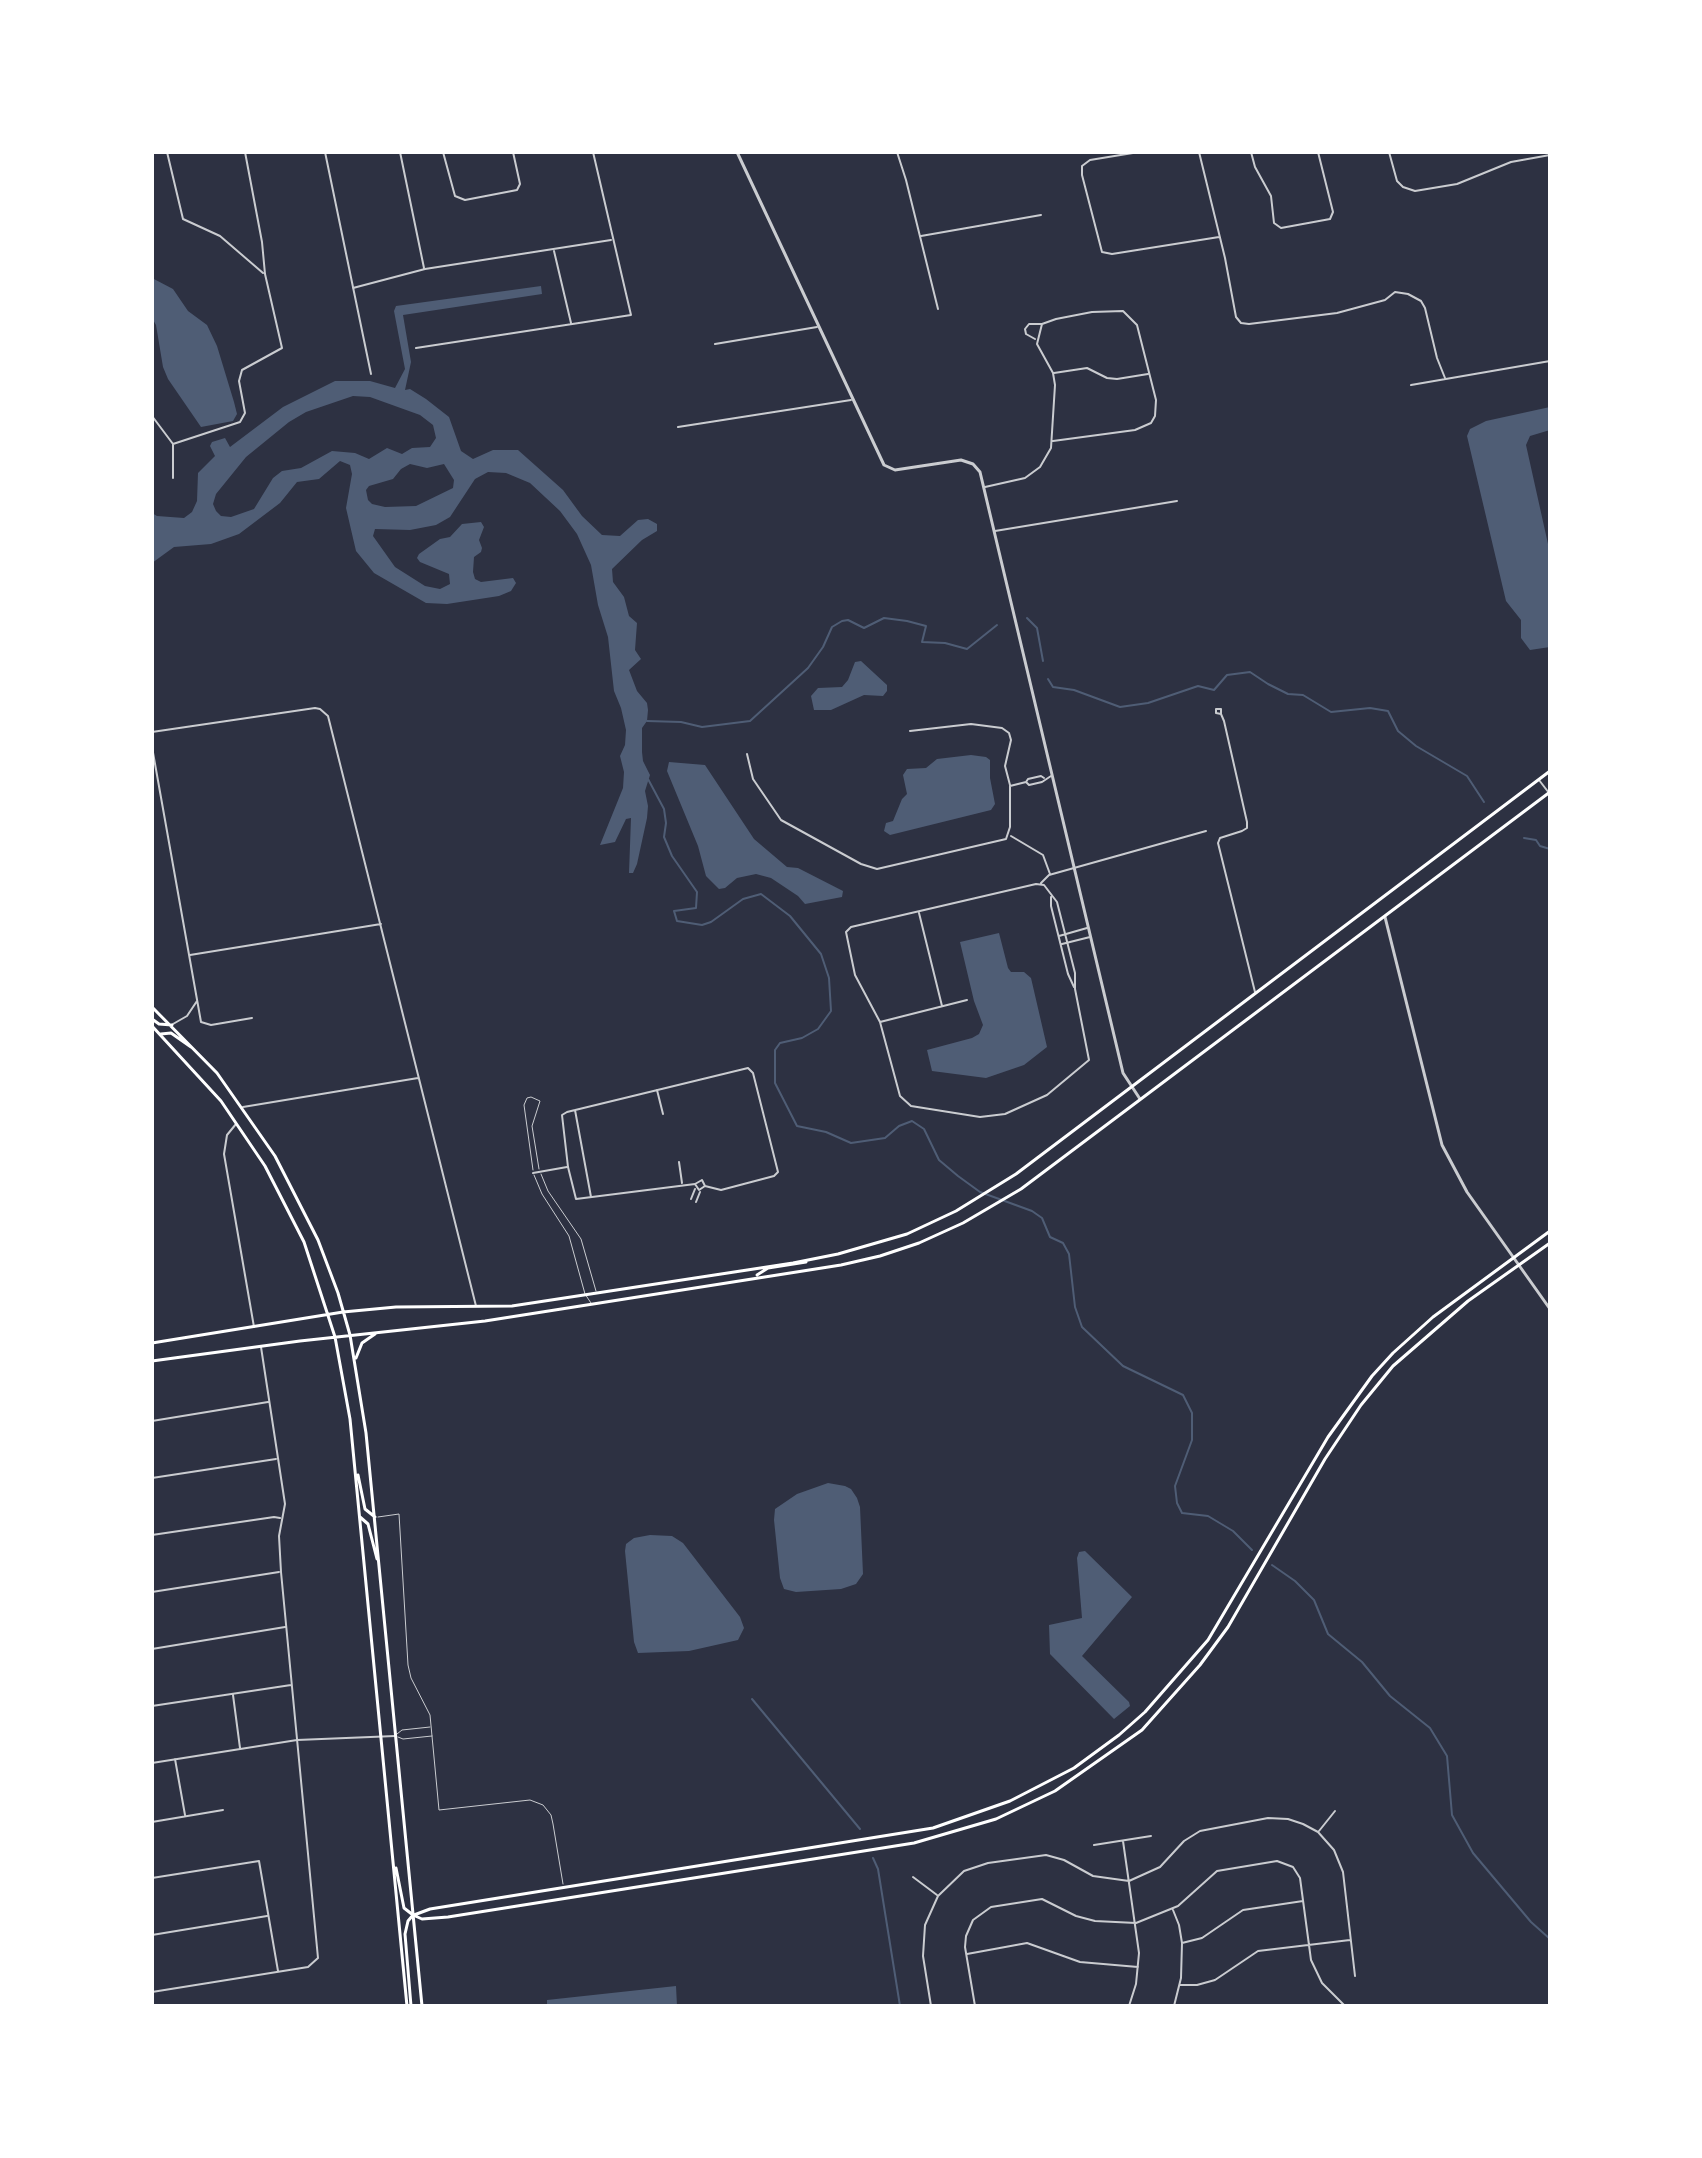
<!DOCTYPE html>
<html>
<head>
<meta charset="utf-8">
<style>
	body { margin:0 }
	#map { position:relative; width:1702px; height:2158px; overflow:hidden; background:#2d3142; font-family:Manrope,sans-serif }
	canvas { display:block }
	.frame { position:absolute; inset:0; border:154px solid #fff; pointer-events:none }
</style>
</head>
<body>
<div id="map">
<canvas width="1702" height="2158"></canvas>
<div class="frame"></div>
</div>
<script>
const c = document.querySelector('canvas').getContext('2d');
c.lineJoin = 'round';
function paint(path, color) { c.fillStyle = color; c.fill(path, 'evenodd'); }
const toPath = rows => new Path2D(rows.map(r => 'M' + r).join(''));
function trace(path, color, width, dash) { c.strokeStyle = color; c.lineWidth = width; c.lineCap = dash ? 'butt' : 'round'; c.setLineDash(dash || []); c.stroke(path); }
paint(toPath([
	[152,278,173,289,188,311,207,325,217,346,234,402,237,414,233,421,201,427,168,379,163,367,156,325,152,318],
	[541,286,542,294,403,315,411,362,405,390,410,389,426,399,449,417,461,451,473,459,493,450,518,450,563,490,582,516,602,535,620,536,638,520,648,519,657,524,657,531,642,540,612,569,613,582,624,597,629,616,637,623,635,650,641,659,629,670,637,691,647,703,648,710,647,721,642,728,642,752,643,761,650,775,645,791,648,806,647,818,637,864,633,873,629,873,631,818,626,819,615,842,600,845,623,788,624,772,620,756,625,745,626,730,621,708,614,691,608,637,598,605,591,565,577,534,560,511,530,483,506,473,488,472,475,479,450,517,436,525,410,530,375,529,373,536,395,567,425,586,440,589,450,584,449,574,420,562,417,558,419,554,440,539,450,537,462,524,481,522,484,527,479,540,482,548,481,552,474,557,473,572,475,579,481,582,513,578,516,583,511,591,499,596,447,604,426,603,374,573,356,551,346,508,352,474,350,465,340,461,319,479,297,482,280,503,239,534,211,544,174,547,152,563,152,513,157,516,184,518,192,512,197,501,198,473,215,456,210,446,212,442,225,438,230,447,283,407,335,381,370,381,395,388,405,369,394,311,396,306],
	[353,396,370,397,420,415,433,425,436,438,430,447,412,448,402,454,387,448,369,459,355,453,332,451,301,468,282,471,273,478,254,509,231,517,221,516,216,511,213,504,216,494,246,457,289,422,306,412],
	[410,464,427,468,444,464,454,480,453,488,416,506,385,507,372,504,368,500,366,490,369,486,393,479,401,469],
	[1550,407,1550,430,1530,436,1526,445,1550,553,1550,647,1530,650,1521,638,1521,620,1506,601,1467,436,1470,429,1486,421],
	[861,661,887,685,887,691,883,696,864,695,831,710,814,710,811,696,818,688,842,687,848,680,855,662],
	[971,755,986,757,990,760,990,778,995,804,991,810,890,835,884,831,886,823,893,821,902,799,907,794,903,775,907,769,926,768,937,759],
	[669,762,705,765,754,839,787,867,798,868,843,891,842,897,805,904,798,896,771,878,756,874,737,878,725,888,719,889,706,876,698,846,667,771],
	[999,933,1008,968,1011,972,1024,972,1031,978,1047,1047,1024,1065,986,1078,932,1071,927,1050,972,1038,979,1034,983,1025,974,1001,960,942],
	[828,1483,845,1486,851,1489,857,1498,860,1507,863,1574,856,1584,841,1589,796,1592,784,1589,780,1578,774,1520,775,1509,797,1494],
	[650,1535,672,1536,683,1543,740,1617,744,1628,738,1640,689,1651,638,1653,634,1642,625,1551,626,1544,634,1538],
	[1085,1551,1132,1597,1082,1656,1129,1702,1130,1706,1114,1719,1050,1654,1049,1625,1082,1618,1077,1558,1079,1552],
	[676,1986,677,2006,547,2006,547,2000]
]), '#4f5d75');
trace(toPath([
	[1027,618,1037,628,1043,661],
	[1048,679,1053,687,1074,690,1120,707,1148,703,1198,686,1214,690,1227,675,1250,672,1268,684,1288,694,1303,695,1331,712,1370,708,1388,711,1398,731,1416,746,1467,776,1484,802],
	[647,721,681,722,702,727,750,721,808,668,823,647,832,627,842,621,848,620,864,628,884,618,907,621,926,626,922,642,945,643,967,649,997,625],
	[648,779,664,809,666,823,664,837,672,856,697,892,696,908,674,911,677,921,702,925,711,922,743,899,761,894,790,916,821,954,829,978,831,1011,818,1029,802,1038,780,1043,775,1050,775,1083,797,1126,826,1132,851,1143,885,1138,899,1126,912,1121,924,1129,939,1160,958,1176,980,1192,1032,1211,1042,1218,1050,1237,1063,1243,1069,1254,1075,1307,1082,1327,1123,1366,1183,1395,1192,1413,1192,1440,1175,1486,1177,1503,1182,1513,1208,1516,1233,1531,1252,1550],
	[1524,838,1536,840,1540,846,1550,849],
	[1272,1565,1295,1581,1314,1600,1328,1634,1362,1662,1390,1696,1430,1728,1447,1756,1452,1815,1473,1853,1531,1922,1550,1939],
	[752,1699,860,1829],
	[873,1858,878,1869,900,2006]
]), '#4f5d75', 2);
trace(toPath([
	[533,1170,524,1105,527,1098,531,1097,540,1101,532,1126,539,1169],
	[541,1174,548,1191,581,1239,596,1291],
	[534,1175,542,1194,569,1236,585,1294,591,1303],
	[378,1517,399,1514,408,1665,411,1678,430,1715,439,1810,530,1800,543,1805,551,1815,553,1824,563,1884],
	[397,1734,402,1730,430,1727],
	[398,1737,403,1739,432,1736]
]), '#caccd0', 1);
trace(toPath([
	[167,152,183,219,220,236,263,273],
	[325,152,371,374],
	[400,152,424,268],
	[443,152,455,196,465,200,517,190,520,184,513,152],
	[897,152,906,180,938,309],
	[1139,152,1090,160,1082,166,1082,175,1102,252,1112,254,1219,237],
	[1199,152,1225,258,1236,317,1241,323,1249,324,1337,313,1385,300,1395,292,1408,294,1421,301,1425,308,1437,358,1445,378],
	[1251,152,1255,167,1271,196,1274,223,1281,228,1330,219,1333,212,1318,152],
	[1389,152,1397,181,1403,187,1415,191,1457,184,1511,162,1550,155],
	[921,236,1041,215],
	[554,251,571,323],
	[353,288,425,269,611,240],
	[1035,339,1026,334,1025,329,1029,324,1041,324],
	[715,344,817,327],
	[416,348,631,315,593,152],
	[1054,373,1087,368,1107,378,1117,379,1148,374],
	[1411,385,1550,361],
	[152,416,173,444,173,478],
	[678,427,851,400],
	[173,444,240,422,245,413,239,381,242,370,282,348,265,274,262,242,245,152],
	[985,487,1025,478,1040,467,1051,448,1055,385,1053,373,1037,344,1042,324,1056,319,1092,312,1123,311,1137,325,1156,400,1155,416,1151,423,1135,430,1053,441],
	[995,531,1177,501],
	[1221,714,1221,709,1216,709,1216,713,1221,714,1224,721,1247,822,1247,828,1242,831,1220,838,1218,843,1255,992],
	[910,731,971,724,1002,728,1009,733,1011,740,1005,766,1010,785],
	[152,732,315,708,320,709,328,716,476,1306],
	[152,747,201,1022,211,1025,252,1018],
	[747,754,753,779,781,820,861,864,877,869,1006,839,1010,827,1010,786,1026,782],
	[1044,778,1041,776,1028,779,1026,782,1029,785,1042,782,1051,776],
	[1539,780,1549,793],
	[1011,836,1043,855,1050,874],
	[1041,883,1049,875,1206,831],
	[1036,884,1044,885,1057,902,1075,973,1075,989,1089,1060,1047,1095,1005,1114,980,1117,911,1106,900,1096,880,1022,855,975,846,932,851,927,1036,884],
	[1051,897,1051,906,1068,974,1074,987],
	[919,913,942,1006],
	[1059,936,1087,928],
	[1062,944,1090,937],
	[190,955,381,924],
	[880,1022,967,1000],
	[173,1024,187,1016,197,1001],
	[657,1090,663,1114],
	[243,1107,418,1078],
	[575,1110,591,1197],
	[236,1124,227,1135,224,1154,254,1327],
	[679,1162,682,1183],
	[533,1173,567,1167],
	[695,1184,576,1199,568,1167,562,1115,567,1112,748,1068,753,1073,778,1172,774,1176,721,1190,705,1186,702,1180,695,1184,699,1190,705,1186],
	[691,1199,695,1189],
	[696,1202,700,1192],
	[152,1421,268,1402],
	[152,1478,276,1459],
	[152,1535,274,1517,280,1518],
	[152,1592,279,1572],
	[152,1649,285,1627],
	[233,1695,240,1748],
	[152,1706,291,1685],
	[175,1759,185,1815],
	[152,1763,297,1740,395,1736],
	[152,1822,223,1810],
	[1319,1831,1335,1811],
	[1123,1841,1139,1953,1136,1984,1129,2006],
	[1094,1845,1151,1836],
	[913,1877,937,1895],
	[152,1878,259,1861,278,1971],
	[1173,1910,1179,1925,1182,1943,1181,1978,1174,2006],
	[152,1935,267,1916],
	[1182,1943,1202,1938,1243,1910,1303,1901],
	[967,1954,1027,1943,1080,1962,1138,1967],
	[1180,1985,1197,1985,1215,1980,1258,1951,1350,1940],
	[152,1992,308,1967,318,1958,281,1572,279,1536,285,1504,261,1347],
	[931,2006,923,1956,925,1925,938,1896,964,1871,988,1863,1046,1855,1064,1860,1093,1876,1129,1881,1160,1867,1184,1841,1200,1831,1268,1818,1288,1819,1303,1824,1318,1832,1334,1850,1343,1872,1355,1976],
	[975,2006,965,1947,966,1936,973,1920,991,1907,1042,1899,1076,1916,1095,1921,1136,1923,1178,1906,1217,1871,1277,1861,1293,1867,1300,1878,1311,1960,1322,1983,1345,2006]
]), '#caccd0', 2);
trace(toPath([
	[737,152,884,465,895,470,961,460,973,464,980,472,1123,1073,1140,1099],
	[1385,917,1442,1145,1467,1192,1550,1309]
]), '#caccd0', 3);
trace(toPath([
	[413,1915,422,1919,448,1917,914,1843,996,1819,1055,1791,1142,1730,1200,1665,1228,1627,1325,1459,1361,1405,1393,1366,1468,1301,1550,1243],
	[414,1915,430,1909,933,1828,1010,1801,1074,1768,1119,1735,1145,1712,1208,1640,1328,1437,1372,1376,1393,1353,1433,1317,1550,1231]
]), '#fff', 3);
trace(toPath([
	[152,1007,217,1073,275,1156,318,1240,338,1293,350,1335,366,1433,422,2006],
	[152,1019,159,1024,172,1025],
	[152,1026,221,1101,265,1166,304,1242,335,1337,350,1419,407,2006],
	[161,1034,171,1033,191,1047],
	[757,1275,768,1268,806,1262],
	[152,1343,343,1312,396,1307,512,1306,793,1263,838,1254,907,1234,956,1211,1016,1174,1550,771],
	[356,1358,362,1343,375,1334],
	[152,1361,300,1341,485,1321,841,1265,880,1256,919,1243,963,1223,1021,1189,1550,792],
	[358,1475,365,1509,375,1517],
	[360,1517,368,1524,377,1559],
	[396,1868,404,1908,413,1915],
	[411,2006,405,1934,408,1921,413,1915]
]), '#fff', 3);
</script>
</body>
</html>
